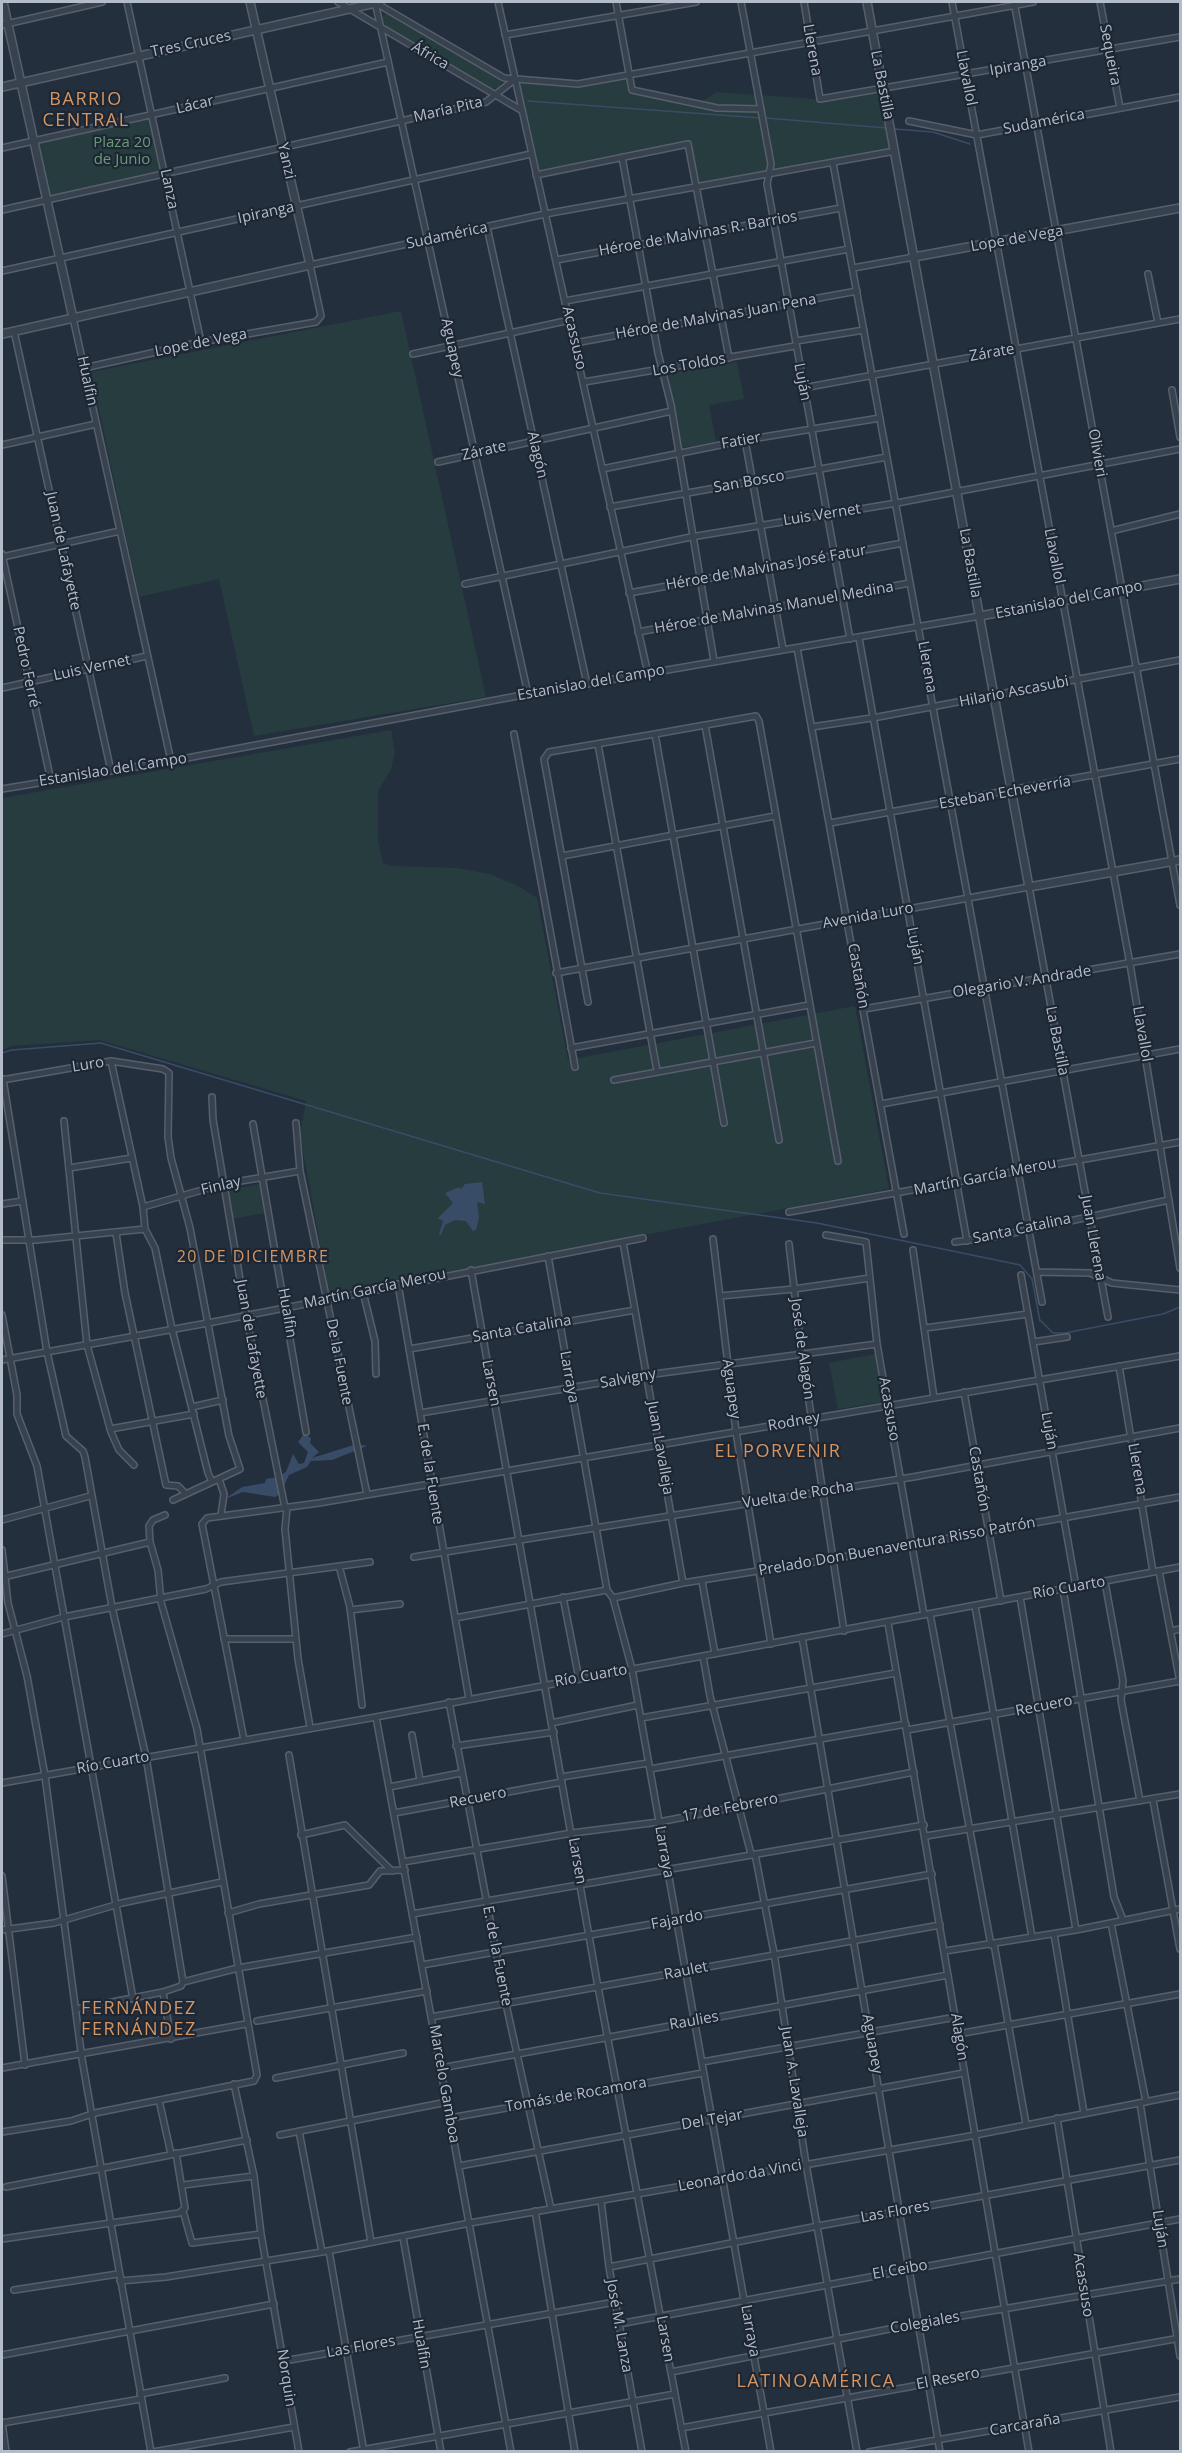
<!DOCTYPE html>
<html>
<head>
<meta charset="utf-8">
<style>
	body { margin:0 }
	#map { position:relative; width:1182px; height:2453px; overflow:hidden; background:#242f3e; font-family:"Open Sans",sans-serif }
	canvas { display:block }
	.frame { position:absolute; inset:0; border:3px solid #b4bcc9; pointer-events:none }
</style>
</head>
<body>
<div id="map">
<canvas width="1182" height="2453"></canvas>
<div class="frame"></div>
</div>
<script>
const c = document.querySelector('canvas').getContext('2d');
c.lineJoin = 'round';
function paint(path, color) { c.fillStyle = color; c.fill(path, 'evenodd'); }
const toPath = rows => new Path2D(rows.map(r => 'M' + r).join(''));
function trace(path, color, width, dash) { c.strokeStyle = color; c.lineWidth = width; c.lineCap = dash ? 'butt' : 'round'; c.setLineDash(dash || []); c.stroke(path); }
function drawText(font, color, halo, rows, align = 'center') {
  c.font = font + ' "Open Sans",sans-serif'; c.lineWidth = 4.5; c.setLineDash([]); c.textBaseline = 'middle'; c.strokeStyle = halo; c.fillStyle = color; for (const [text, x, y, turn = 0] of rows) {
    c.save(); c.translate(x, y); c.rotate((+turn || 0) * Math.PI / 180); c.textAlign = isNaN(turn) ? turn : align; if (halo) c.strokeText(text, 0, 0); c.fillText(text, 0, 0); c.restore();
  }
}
paint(toPath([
	[386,13,392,14,497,78,501,82,500,87,493,89,386,27,382,18],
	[630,75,632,90,699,103,717,92,815,99,883,89,895,151,697,187,689,146,536,175,515,79,578,84],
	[153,114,166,173,48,200,35,140],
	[401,311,486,697,254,736,219,579,139,597,91,372],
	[737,362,744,399,709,405,716,442,681,448,668,374],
	[391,730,395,752,391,769,378,791,378,840,383,863,392,866,457,868,490,874,522,888,537,898,568,1060,855,1006,889,1189,329,1294,300,1134,306,1101,100,1040,11,1046,2,1050,2,798],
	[260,1184,265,1213,232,1219,227,1190],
	[875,1354,883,1402,838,1409,829,1363]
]), '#263c3f');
paint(toPath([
	[482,1182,485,1204,477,1202,479,1218,476,1230,473,1231,466,1221,455,1220,445,1225,441,1235,439,1234,443,1221,438,1218,453,1203,445,1193,459,1187,461,1189,465,1184],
	[304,1434,311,1438,310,1443,319,1452,312,1458,357,1444,367,1446,332,1460,311,1461,307,1467,289,1475,280,1494,275,1497,243,1492,225,1499,242,1487,265,1483,266,1479,278,1477,286,1472,293,1454,299,1464,304,1463,308,1452,298,1442]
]), '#394c67');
trace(toPath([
	[528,101,761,118],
	[766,118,887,128],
	[894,129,933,132,970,144],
	[2,1053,12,1050,101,1043,600,1193,817,1223,1020,1265,1032,1279,1040,1321],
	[1041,1321,1053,1333,1065,1333,1163,1314,1180,1307]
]), '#394c67', 1.5);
const minor = toPath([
	[127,2,201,342],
	[338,2,521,110],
	[375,2,528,694],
	[498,2,648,674],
	[616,2,632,90,717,108,761,109],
	[741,2,771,164,767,184,850,639],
	[804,2,820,99,1180,37],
	[952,2,1130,964,1180,1268],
	[1014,2,1180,905],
	[1100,2,1120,108],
	[376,3,504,78,578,84,1033,2],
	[2,25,102,2],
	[505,35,696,2],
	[909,121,977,135,1180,97],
	[2,148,388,62],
	[622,157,658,353,671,405,714,661],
	[833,163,1042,1302],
	[536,175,688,144,729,358],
	[2,210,486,102,514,80],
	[487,227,587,684],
	[556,260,841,208],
	[853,268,914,257],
	[2,271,531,154],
	[1148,274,1158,323],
	[565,301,849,249],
	[73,318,171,761],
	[14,331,111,771],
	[796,341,864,330],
	[575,343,857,291],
	[413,354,570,320],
	[84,368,201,342,316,322,321,316,310,265,545,214,895,151],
	[584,382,795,346],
	[803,388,1180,319],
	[1172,390,1180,437],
	[745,440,783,649],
	[2,445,96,424],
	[438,462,672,411],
	[602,469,745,440,880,418],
	[610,507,887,457],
	[1111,531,1180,514],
	[2,554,51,781],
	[2,557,120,531],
	[465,584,691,537,897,503,1180,449],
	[629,593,903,543],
	[638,632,910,583],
	[859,638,967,1241],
	[797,648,904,1234],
	[2,688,147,656],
	[705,725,779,1140],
	[812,727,878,717,1180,660],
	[514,734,575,1067],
	[598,744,657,1071],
	[2,789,171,761,528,694,980,616],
	[830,823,1180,759],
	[562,856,775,816],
	[556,973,1029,887,1108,1317],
	[588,1002,544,759,549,752,655,734],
	[864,1009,1180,954],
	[571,1048,809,1005],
	[3,1079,47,1352,66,1436,83,1451,85,1457,112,1607,146,1757,183,1982],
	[2,1080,111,1061,163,1069,169,1073,168,1137,171,1158,190,1228,229,1436,240,1469,173,1500],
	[614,1080,816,1043],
	[212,1097,213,1120,246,1315,285,1508],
	[881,1104,1180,1049],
	[64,1121,87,1345,111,1432,119,1450,134,1465],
	[296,1123,300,1171,367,1494],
	[724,1123,655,734,756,716,759,721,838,1161],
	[253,1124,306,1432],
	[69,1168,132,1158],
	[2,1204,23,1201],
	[143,1207,223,1184,300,1171],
	[789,1212,1180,1142],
	[145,1229,155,1248,172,1329,208,1473,212,1482],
	[116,1233,125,1293,166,1485,178,1486,186,1494],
	[826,1235,866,1242,877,1344,924,1615],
	[713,1239,736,1432,771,1644],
	[2,1240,36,1240,145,1229,143,1207,111,1061],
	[623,1242,683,1583],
	[955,1242,994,1237,1169,1200],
	[789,1244,802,1356,844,1631],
	[913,1250,934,1398],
	[548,1256,607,1590,613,1598,632,1669,771,2452],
	[471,1270,598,1987,686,2452],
	[1037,1272,1090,1273,1112,1283,1180,1290],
	[1021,1275,1076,1587],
	[398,1284,469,1699],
	[363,1292,375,1341,376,1374],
	[720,1296,794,1289,870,1278],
	[2,1315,17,1395,17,1414,37,1466,133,1999],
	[925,1328,1028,1314],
	[1033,1342,1067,1337],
	[409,1349,635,1310],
	[2,1360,208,1323,643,1238],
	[1119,1366,1153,1572],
	[964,1392,1001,1601],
	[192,1407,223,1400],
	[420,1413,647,1375,877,1344],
	[110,1429,194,1414],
	[219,1479,224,1494,221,1515],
	[287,1508,285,1529,298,1659,310,1727],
	[2,1520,90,1496],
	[2,1550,8,1603,27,1676,45,1776,82,2059,151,2452],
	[414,1557,913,1477,1180,1428],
	[339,1566,350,1607,362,1705],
	[1159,1571,1180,1682],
	[3,1577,150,1542],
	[702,1581,715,1654],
	[1105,1582,1123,1681,1121,1700,1140,1801],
	[1063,1589,1114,1897,1123,1920],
	[563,1597,579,1679],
	[1020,1597,1076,1930],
	[613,1598,683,1583,832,1559,1180,1497],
	[975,1606,1032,1937],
	[350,1610,400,1604],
	[930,1614,991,1945],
	[455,1618,607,1590],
	[888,1623,1029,2452],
	[1171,1631,1180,1629],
	[2,1634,64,1617,206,1589,221,1582,370,1562],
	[802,1637,940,2452],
	[224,1639,296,1639],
	[703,1656,710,1696,751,1854],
	[449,1702,506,2004,551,2209],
	[376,1717,511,2452],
	[641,1718,896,1673],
	[551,1723,638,1705],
	[907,1730,1180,1681],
	[412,1735,420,1780],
	[244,1740,202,1524,207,1518,319,1503,1180,1356],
	[456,1746,554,1732],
	[289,1755,371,2242],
	[650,1769,906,1724],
	[561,1777,648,1763],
	[2,1783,376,1717,1180,1567],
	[389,1787,461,1773],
	[1153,1800,1180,1949],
	[394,1813,562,1782],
	[301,1835,345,1825,392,1871],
	[926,1836,1180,1794],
	[755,1854,774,1953,806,2164,857,2452],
	[403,1862,572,1833,659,1822,914,1772],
	[2,1876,25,2065],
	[228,1913,259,1904,369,1885,380,1871,405,1870],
	[412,1914,924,1825],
	[1111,1923,1146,2102],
	[2,1930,54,1923,122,1903,222,1882],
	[1054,1934,1084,2113],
	[994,1944,1026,2124],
	[945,1951,1076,1930,1180,1909],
	[422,1965,932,1874],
	[163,1992,171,2039],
	[77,2009,163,1992,181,1986,183,1982,238,1968,417,1937],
	[431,2017,940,1925],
	[257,2021,427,1991],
	[958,2034,1180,1994],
	[702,2062,956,2017],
	[2,2068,246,2024],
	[441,2068,948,1975],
	[276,2078,403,2053],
	[234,2084,254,2176,261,2234,299,2452],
	[159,2100,171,2154],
	[1140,2103,1180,2356],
	[450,2118,703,2073],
	[1057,2118,1111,2452],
	[299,2131,322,2252],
	[2,2132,71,2121,95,2113,254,2081,257,2075,197,1729,161,1602,158,1570,150,1542,149,1526,153,1520,165,1515],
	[280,2135,447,2102],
	[459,2166,964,2073],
	[183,2185,254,2176],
	[6,2187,247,2140],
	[601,2201,609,2267,642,2452],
	[183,2211,192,2243,261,2234],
	[535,2211,575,2452],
	[403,2237,441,2452],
	[2,2239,179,2213,185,2208,176,2153],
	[329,2251,364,2452],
	[609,2267,818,2226,1180,2160],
	[120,2281,166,2277,322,2252,470,2223,965,2137,1180,2095],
	[14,2290,118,2274],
	[619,2324,1180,2219],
	[2,2355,274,2304],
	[284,2361,615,2302],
	[671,2372,920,2323,1180,2279],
	[140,2394,225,2378],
	[2,2422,6,2452],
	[2,2423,141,2399],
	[681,2428,1180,2338],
	[153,2452,294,2427],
	[350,2452,675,2394],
	[869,2452,1180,2397]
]);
const tertiary = toPath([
	[3,2,73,318],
	[867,2,1029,887,1180,860],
	[2,87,380,2],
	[914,257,1180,208],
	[2,334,310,265,250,2],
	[980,616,1180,579]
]);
trace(minor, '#565f6c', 8);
trace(tertiary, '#565f6c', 10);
trace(minor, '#38414e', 5);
trace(tertiary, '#38414e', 7);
drawText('15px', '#b4bcc9', '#1d2633', [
	["Tres Cruces",191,44,-12],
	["Llerena",812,50,80],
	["Sequeira",1110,55,79],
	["África",430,56,30],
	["Ipiranga",1018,66,-10],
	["Llavallol",966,78,79],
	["La Bastilla",882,85,79],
	["Lácar",195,105,-13],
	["María Pita",448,110,-13],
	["Sudamérica",1044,122,-11],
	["Yanzi",286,161,77],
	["Lanza",169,189,78],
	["Ipiranga",266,213,-12],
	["Héroe de Malvinas R. Barrios",698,234,-10],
	["Sudamérica",447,236,-12],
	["Lope de Vega",1017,239,-10],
	["Héroe de Malvinas Juan Pena",716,317,-10],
	["Acassuso",574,338,77],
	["Lope de Vega",201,343,-11],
	["Aguapey",452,348,78],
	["Zárate",992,353,-10],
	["Los Toldos",689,365,-10],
	["Hualfin",87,381,78],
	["Luján",802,382,79],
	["Fatier",741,441,-10],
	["Zárate",484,451,-13],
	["Olivieri",1097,453,80],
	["Alagón",537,455,77],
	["San Bosco",749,482,-10],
	["Luis Vernet",822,515,-9],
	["Juan de Lafayette",63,551,78],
	["Llavallol",1054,556,79],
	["La Bastilla",970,563,80],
	["Héroe de Malvinas José Fatur",766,568,-10],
	["Estanislao del Campo",1069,600,-11],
	["Héroe de Malvinas Manuel Medina",774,608,-10],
	["Pedro Ferré",26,667,78],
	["Llerena",927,667,80],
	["Luis Vernet",92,668,-12],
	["Estanislao del Campo",591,683,-10],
	["Hilario Ascasubi",1014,692,-11],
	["Estanislao del Campo",113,770,-9],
	["Esteban Echeverría",1005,793,-10],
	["Avenida Luro",868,916,-10],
	["Luján",915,946,79],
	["Castañón",858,976,80],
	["Olegario V. Andrade",1022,982,-9],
	["Llavallol",1142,1034,80],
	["La Bastilla",1057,1041,79],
	["Luro",88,1065,-9],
	["Martín García Merou",985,1177,-11],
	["Finlay",221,1186,-13],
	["Santa Catalina",1022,1229,-12],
	["Juan Llerena",1093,1238,80],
	["Martín García Merou",375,1289,-12],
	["Hualfin",287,1313,80],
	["Santa Catalina",522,1329,-10],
	["Juan de Lafayette",251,1339,80],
	["José de Alagón",802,1349,82],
	["De la Fuente",339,1362,79],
	["Larraya",569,1377,80],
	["Salvigny",628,1379,-10],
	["Larsen",491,1383,79],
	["Aguapey",731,1389,82],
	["Acassuso",889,1409,80],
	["Rodney",794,1422,-10],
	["Luján",1049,1431,80],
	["Juan Lavalleja",660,1448,80],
	["Llerena",1137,1469,80],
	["E. de la Fuente",430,1474,81],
	["Castañón",979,1479,80],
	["Vuelta de Rocha",798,1495,-9],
	["Prelado Don Buenaventura Risso Patrón",897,1547,-10],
	["Río Cuarto",1069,1588,-10],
	["Río Cuarto",591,1676,-10],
	["Recuero",1044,1706,-11],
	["Río Cuarto",113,1763,-10],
	["Recuero",478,1798,-11],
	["17 de Febrero",730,1808,-11],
	["Larraya",664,1852,80],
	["Larsen",577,1861,80],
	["Fajardo",677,1920,-11],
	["E. de la Fuente",497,1956,79],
	["Raulet",686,1971,-11],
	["Raulies",694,2021,-10],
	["Alagón",959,2037,81],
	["Aguapey",872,2044,80],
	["Juan A. Lavalleja",794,2082,81],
	["Marcelo Gamboa",444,2084,80],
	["Tomás de Rocamora",576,2095,-10],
	["Del Tejar",712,2120,-10],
	["Leonardo da Vinci",740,2176,-10],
	["Las Flores",895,2212,-10],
	["Luján",1160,2229,81],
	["El Ceibo",900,2270,-10],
	["Acassuso",1083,2285,81],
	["Colegiales",925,2323,-10],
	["José M. Lanza",619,2326,80],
	["Larraya",750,2331,80],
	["Larsen",665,2339,80],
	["Hualfin",421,2344,80],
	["Las Flores",361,2347,-10],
	["Norquin",286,2378,81],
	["El Resero",948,2379,-11],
	["Carcaraña",1025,2425,-10]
]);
drawText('15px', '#6b9a76', '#1d2633', [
	["Plaza 20",122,143],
	["de Junio",122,160]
]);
c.letterSpacing = '1.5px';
drawText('16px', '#d59563', '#1d2633', [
	["20 DE DICIEMBRE",253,1257]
]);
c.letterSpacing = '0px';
c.letterSpacing = '1.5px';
drawText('18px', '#d59563', '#1d2633', [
	["BARRIO",86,100],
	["CENTRAL",86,121],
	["EL PORVENIR",778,1452],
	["FERNÁNDEZ",139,2009],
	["FERNÁNDEZ",139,2030],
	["LATINOAMÉRICA",816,2382]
]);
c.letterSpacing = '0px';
</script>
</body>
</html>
